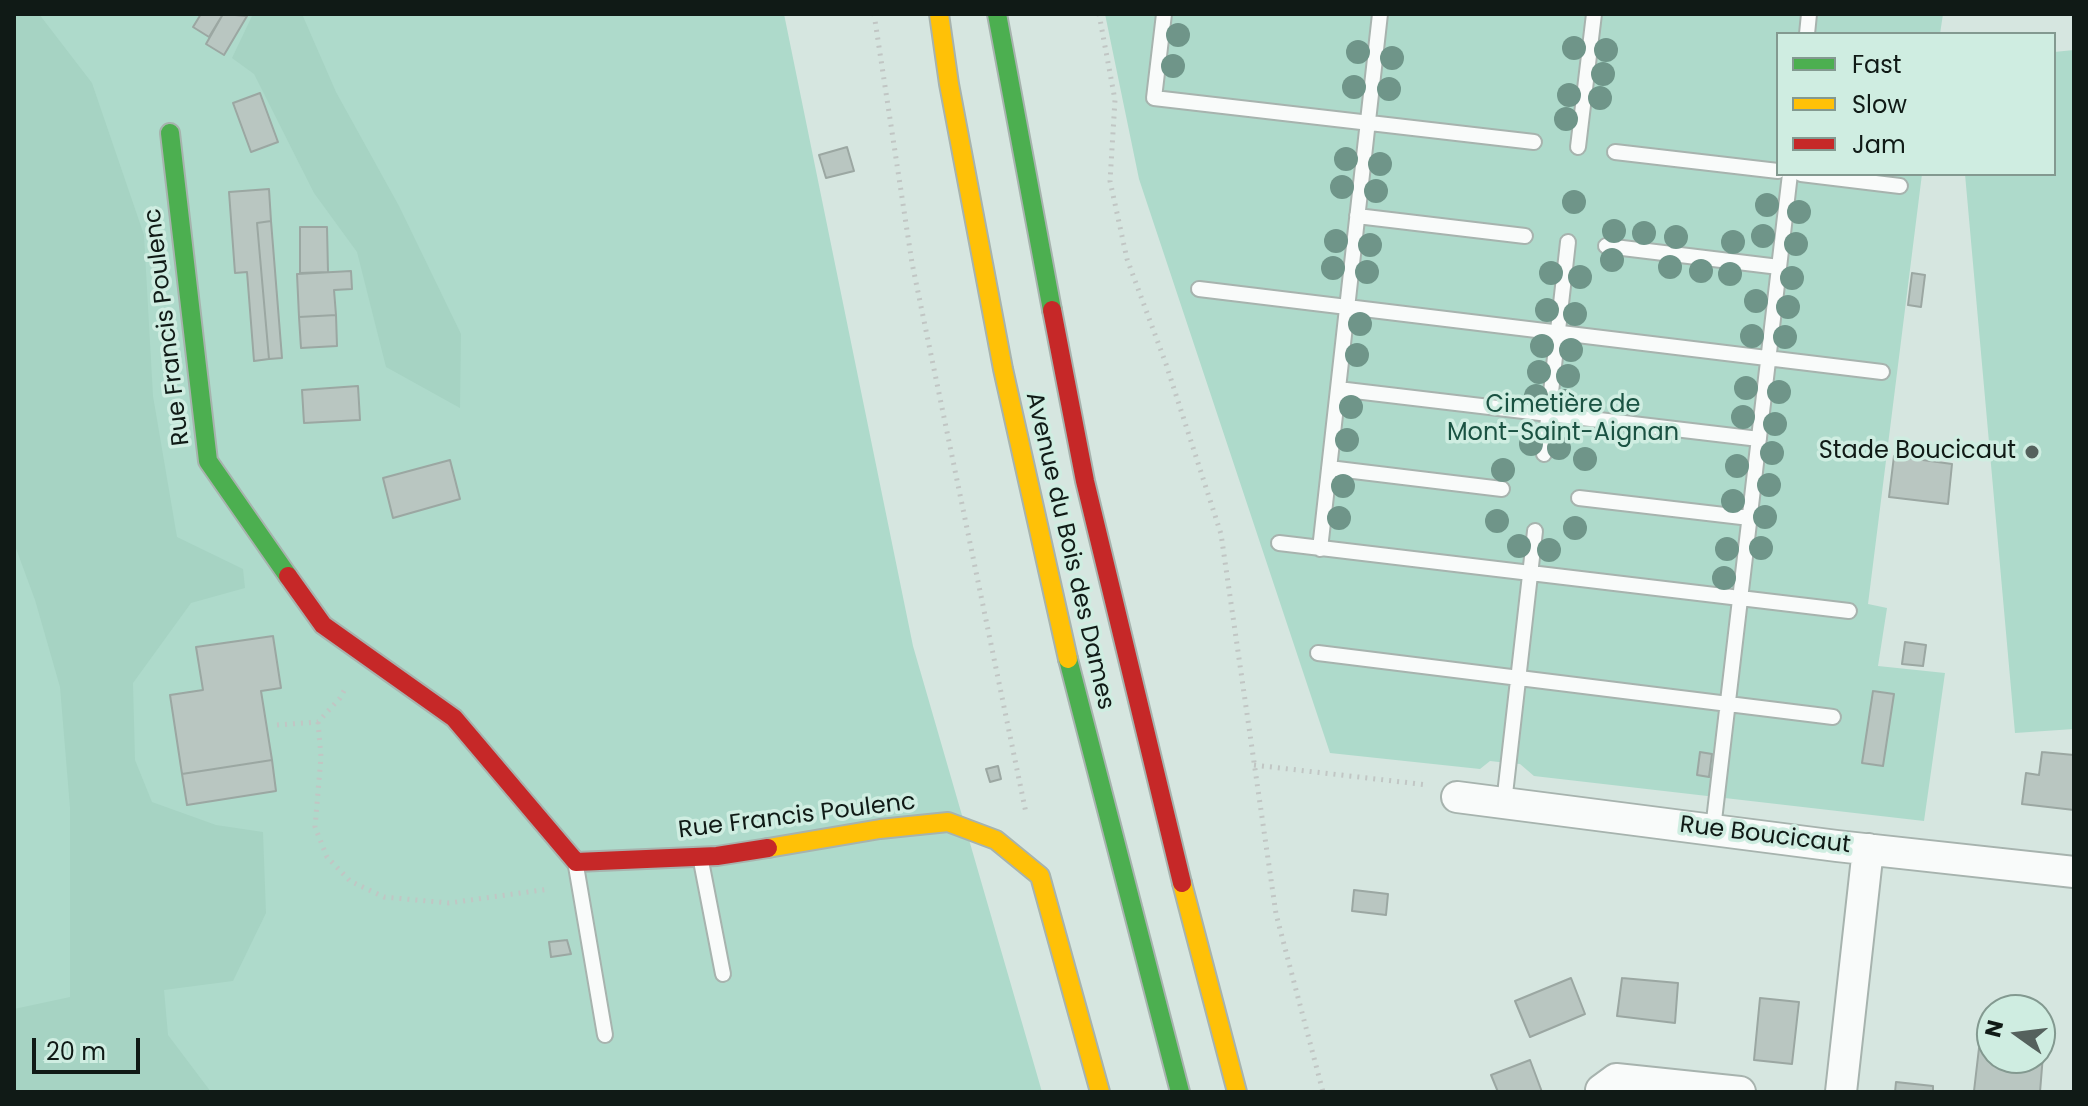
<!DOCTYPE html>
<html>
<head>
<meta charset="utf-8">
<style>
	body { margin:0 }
	#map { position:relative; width:2088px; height:1106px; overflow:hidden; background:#d6e6e0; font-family:Poppins,sans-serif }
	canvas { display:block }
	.frame { position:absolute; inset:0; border:16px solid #101a16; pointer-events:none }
	.legend { position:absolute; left:1776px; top:32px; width:280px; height:144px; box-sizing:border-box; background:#cfede1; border:2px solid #839990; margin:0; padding:10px 14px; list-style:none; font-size:24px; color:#101a16 }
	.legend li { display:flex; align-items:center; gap:16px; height:40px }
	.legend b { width:40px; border:2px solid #839990 }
	.north { position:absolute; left:1976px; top:994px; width:80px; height:80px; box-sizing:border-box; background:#cfede1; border:2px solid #839990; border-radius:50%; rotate:284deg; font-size:22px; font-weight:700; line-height:32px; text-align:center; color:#101a16 }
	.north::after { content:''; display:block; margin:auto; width:28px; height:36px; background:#55615d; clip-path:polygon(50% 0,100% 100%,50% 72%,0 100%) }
	.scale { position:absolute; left:32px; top:1038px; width:108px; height:36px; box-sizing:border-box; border:4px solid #101a16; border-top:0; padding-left:10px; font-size:24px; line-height:28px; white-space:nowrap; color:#101a16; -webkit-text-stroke:6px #cfede1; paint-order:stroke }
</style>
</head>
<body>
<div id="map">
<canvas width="2088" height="1106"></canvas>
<div class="frame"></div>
<ul class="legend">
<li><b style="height:10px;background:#4caf50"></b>Fast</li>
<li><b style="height:10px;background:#ffc107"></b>Slow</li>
<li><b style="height:10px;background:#c62828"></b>Jam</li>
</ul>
<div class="north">N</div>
<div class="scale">20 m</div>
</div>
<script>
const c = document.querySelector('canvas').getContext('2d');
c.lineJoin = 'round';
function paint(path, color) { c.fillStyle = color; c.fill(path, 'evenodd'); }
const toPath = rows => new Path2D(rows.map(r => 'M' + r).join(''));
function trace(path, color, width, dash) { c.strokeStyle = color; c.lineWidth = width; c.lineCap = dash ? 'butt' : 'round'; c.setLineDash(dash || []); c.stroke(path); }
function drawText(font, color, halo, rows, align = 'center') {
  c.font = font + ' Poppins,sans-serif'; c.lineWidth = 7; c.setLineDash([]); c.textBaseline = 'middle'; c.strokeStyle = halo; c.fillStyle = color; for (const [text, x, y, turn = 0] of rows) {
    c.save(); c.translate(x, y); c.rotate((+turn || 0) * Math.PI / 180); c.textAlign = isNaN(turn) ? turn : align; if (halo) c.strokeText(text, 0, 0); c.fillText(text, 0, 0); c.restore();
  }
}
paint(toPath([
	[14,14,784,14,913,646,1042,1092,14,1092],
	[1105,14,1943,14,1940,34,1778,34,1778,174,1922,174,1868,604,1887,608,1878,666,1945,673,1924,821,1534,776,1520,764,1508,763,1490,761,1480,769,1330,753,1139,179],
	[2074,50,2074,729,2015,733,1965,174,2054,174,2054,52]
]), '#aedacb');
paint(toPath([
	[14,14,39,14,92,83,144,235,153,396,177,537,243,569,245,588,191,603,133,683,135,760,152,802,216,825,263,832,266,913,233,981,164,990,168,1035,211,1092,14,1092,14,1009,70,997,70,808,60,687,35,600,14,543],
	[253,14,302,14,336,92,399,206,461,334,460,408,386,367,357,252,314,193,254,74,232,58]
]), '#a6d3c3');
const building = toPath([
	[201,14,223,14,209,37,193,27,201,14],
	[223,14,247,16,224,55,206,44,223,14],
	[260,93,278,142,251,152,233,103,260,93],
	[847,147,854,171,826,178,819,155,847,147],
	[269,189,271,221,257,223,269,359,254,361,247,272,235,273,229,192,269,189],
	[271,221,282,358,269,359,257,223,271,221],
	[300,227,327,227,328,272,300,273,300,227],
	[351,271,352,289,334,290,336,315,299,317,297,274,351,271],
	[1912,273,1925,275,1921,307,1908,305,1912,273],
	[336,315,337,346,301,348,299,317,336,315],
	[358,386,360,420,304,423,302,390,358,386],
	[1894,456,1952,464,1948,504,1889,497,1894,456],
	[450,460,460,499,393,518,383,478,450,460],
	[273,636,281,688,261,691,272,760,182,774,170,695,203,690,196,647,273,636],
	[1905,642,1926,645,1923,666,1902,664,1905,642],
	[1873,691,1894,694,1883,766,1862,763,1873,691],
	[1700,752,1712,754,1709,777,1697,775,1700,752],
	[2042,752,2074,755,2074,810,2022,804,2026,773,2039,775,2042,752],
	[272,760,276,791,187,805,182,774,272,760],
	[998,766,1001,779,990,782,986,769,998,766],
	[1354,890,1388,894,1386,915,1352,911,1354,890],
	[567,940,571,954,551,957,549,942,567,940],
	[1571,978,1585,1014,1530,1037,1515,1001,1571,978],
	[1622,978,1678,983,1675,1023,1617,1016,1622,978],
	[1760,998,1799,1002,1792,1064,1754,1060,1760,998],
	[1979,1048,1992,1050,1992,1058,2040,1058,2040,1055,2043,1055,2040,1092,1974,1091,1979,1048],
	[1530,1060,1542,1092,1498,1092,1491,1075,1530,1060],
	[1896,1082,1933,1086,1933,1092,1895,1092,1896,1082]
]);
paint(building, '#b9c6c1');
trace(building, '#9ba7a2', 2);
const lane = toPath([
	[1164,14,1154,98,1534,142],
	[1807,34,1809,14],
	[1578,147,1594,14],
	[1615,152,1778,171],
	[1801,174,1900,186],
	[1357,216,1525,236],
	[1606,246,1779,267],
	[1199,289,1882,372],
	[1338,389,1759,439],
	[1544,454,1568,242],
	[1329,468,1502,489],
	[1579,498,1750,518],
	[1279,543,1849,611],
	[1320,549,1380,14],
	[1318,653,1833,717],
	[1504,803,1535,531],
	[1713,829,1790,174],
	[701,861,723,974],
	[576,866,605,1035]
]);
const street = toPath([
	[1457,797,1837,846,2074,872],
	[1601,1090,1616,1079,1740,1092],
	[1841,1092,1868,849]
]);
const fast = toPath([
	[997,14,1052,310],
	[170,133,208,461,288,576],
	[1068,659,1180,1092]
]);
const slow = toPath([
	[939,14,949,84,1003,369,1068,659],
	[768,848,880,829,948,822,996,840,1040,876,1100,1092],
	[1182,883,1237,1092]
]);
const jam = toPath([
	[1052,310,1085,481,1182,883],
	[288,576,323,625,454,718,576,862,717,856,768,848]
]);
trace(lane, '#a7b3ae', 18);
trace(street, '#a7b3ae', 34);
trace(fast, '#a7b3ae', 22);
trace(slow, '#a7b3ae', 22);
trace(jam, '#a7b3ae', 22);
trace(toPath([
	[874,14,912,263,1026,813],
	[1099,14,1115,100,1110,181,1127,259,1166,364,1221,534,1276,914,1323,1092],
	[318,722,321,757,315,827,327,857,350,881,384,897,449,903,549,889],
	[277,725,318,722,340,698,346,687],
	[1254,765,1428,785]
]), '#c1c6c4', 5, [2, 6]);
trace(lane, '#f9fbfa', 14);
trace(street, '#f9fbfa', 30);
trace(fast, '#4caf50', 18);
trace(slow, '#ffc107', 18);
trace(jam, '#c62828', 18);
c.fillStyle = '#6f9589';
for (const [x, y] of [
	[1178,35],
	[1574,48],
	[1606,50],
	[1358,52],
	[1392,58],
	[1173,66],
	[1603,74],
	[1354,87],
	[1389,89],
	[1569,95],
	[1600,98],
	[1566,119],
	[1346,159],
	[1380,164],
	[1342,187],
	[1376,191],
	[1574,202],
	[1767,205],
	[1799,212],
	[1614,231],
	[1644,233],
	[1763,236],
	[1676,237],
	[1336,241],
	[1733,242],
	[1796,244],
	[1370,245],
	[1612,260],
	[1670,267],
	[1333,268],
	[1701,271],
	[1367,272],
	[1551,273],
	[1730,274],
	[1580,277],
	[1792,278],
	[1756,301],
	[1788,307],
	[1547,310],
	[1575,314],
	[1360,324],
	[1752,336],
	[1785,337],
	[1542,346],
	[1571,350],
	[1357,355],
	[1539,372],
	[1568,376],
	[1746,388],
	[1779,392],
	[1536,396],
	[1565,401],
	[1351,407],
	[1743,417],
	[1775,424],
	[1347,440],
	[1531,444],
	[1559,448],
	[1772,453],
	[1585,459],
	[1737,466],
	[1503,470],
	[1769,485],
	[1343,486],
	[1733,501],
	[1765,517],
	[1339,518],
	[1497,521],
	[1575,528],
	[1519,546],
	[1761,548],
	[1727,549],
	[1549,550],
	[1724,578]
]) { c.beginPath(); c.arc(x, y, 12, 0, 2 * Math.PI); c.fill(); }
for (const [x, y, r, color] of [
	[2032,452,8,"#55615d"]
]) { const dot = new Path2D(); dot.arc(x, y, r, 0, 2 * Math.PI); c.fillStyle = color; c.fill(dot); trace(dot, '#cfede1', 3); }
drawText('24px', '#101a16', '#cfede1', [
	["Rue Francis Poulenc",168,327,-97],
	["Avenue du Bois des Dames",1069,551,77],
	["Rue Francis Poulenc",797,817,-7],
	["Rue Boucicaut",1765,836,7]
]);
drawText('24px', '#1a5242', '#cfede1', [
	["Cimetière de",1563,406],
	["Mont-Saint-Aignan",1563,434]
]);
drawText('24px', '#101a16', '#cfede1', [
	["Stade Boucicaut",2016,452]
], 'right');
</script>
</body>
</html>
